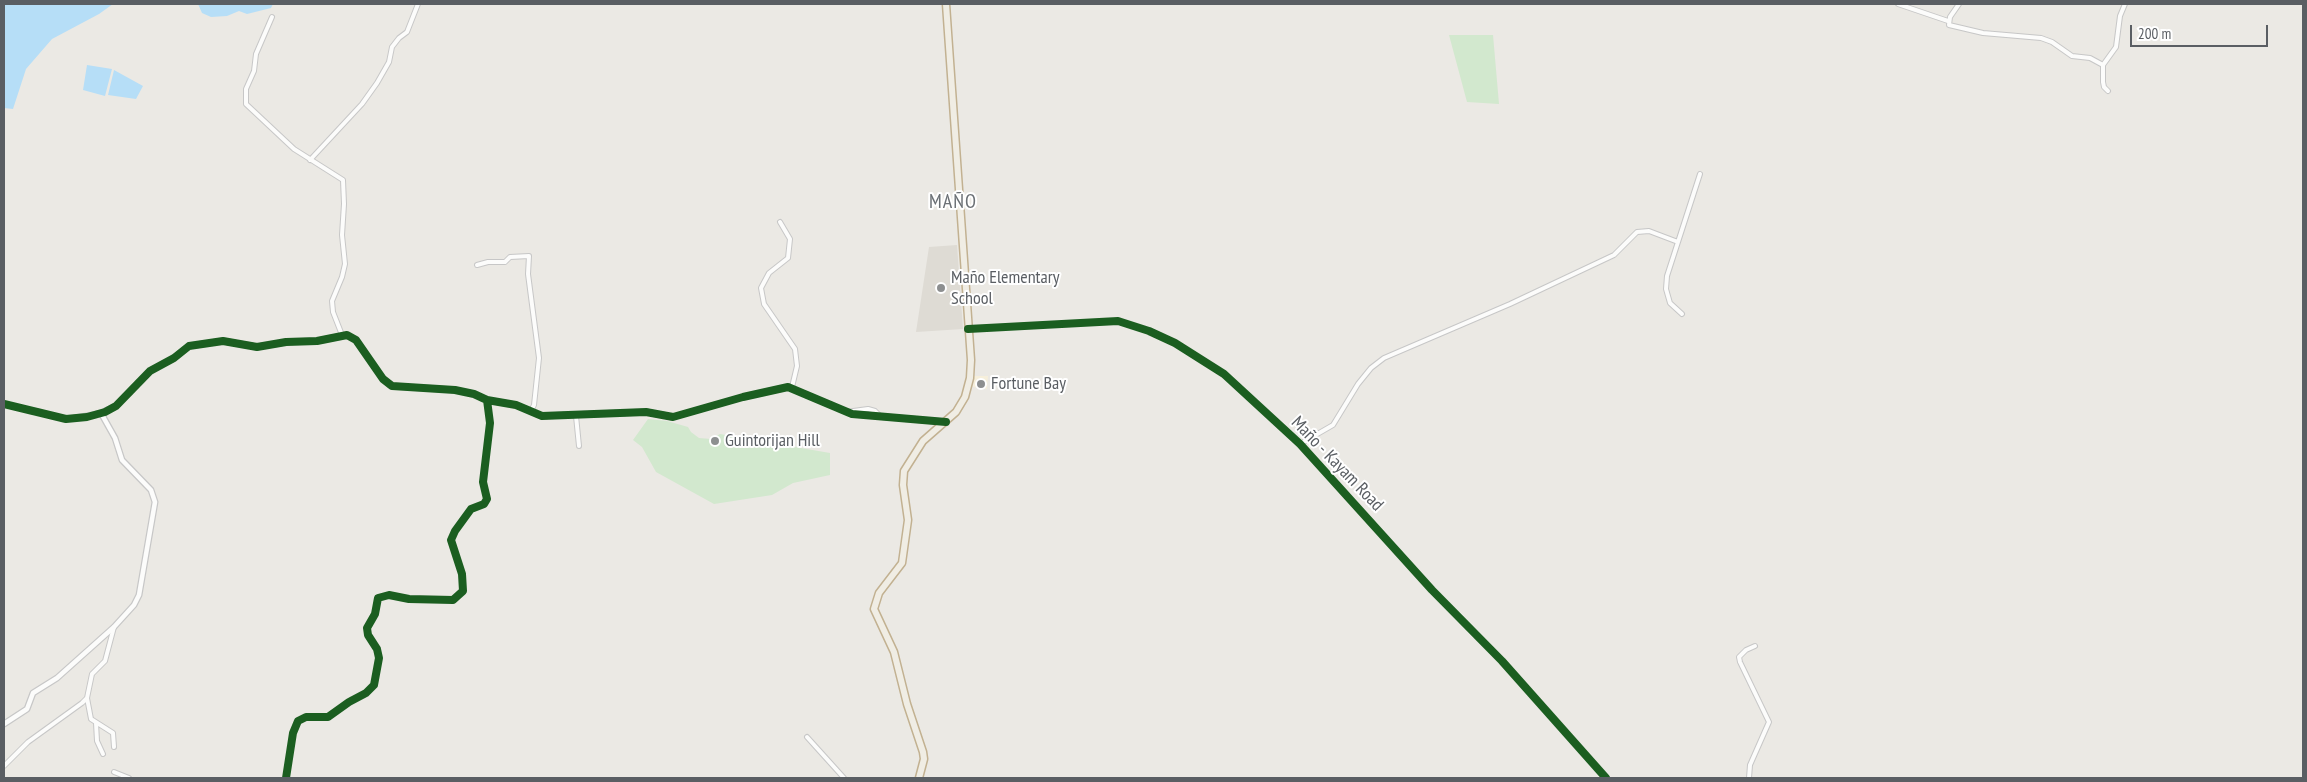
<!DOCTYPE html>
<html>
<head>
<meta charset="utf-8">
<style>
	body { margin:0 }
	#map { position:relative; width:2307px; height:782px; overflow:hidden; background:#ebe9e4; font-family:"PT Sans Narrow",sans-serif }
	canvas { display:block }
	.frame { position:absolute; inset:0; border:5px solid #5a5e63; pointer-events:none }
	.scale { position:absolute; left:2130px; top:25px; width:138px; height:22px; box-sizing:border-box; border:2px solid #5a5e63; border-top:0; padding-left:6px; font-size:15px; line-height:18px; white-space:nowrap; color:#5a5e63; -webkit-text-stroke:4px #fff; paint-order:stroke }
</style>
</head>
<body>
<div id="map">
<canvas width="2307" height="782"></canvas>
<div class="frame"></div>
<div class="scale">200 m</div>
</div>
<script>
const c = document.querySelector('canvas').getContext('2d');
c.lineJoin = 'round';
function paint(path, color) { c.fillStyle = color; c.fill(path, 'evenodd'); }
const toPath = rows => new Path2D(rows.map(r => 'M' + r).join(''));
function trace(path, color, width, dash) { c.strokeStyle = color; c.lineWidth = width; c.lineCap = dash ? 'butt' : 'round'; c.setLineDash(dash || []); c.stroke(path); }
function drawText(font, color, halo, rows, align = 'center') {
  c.font = font + ' "PT Sans Narrow",sans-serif'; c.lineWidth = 4; c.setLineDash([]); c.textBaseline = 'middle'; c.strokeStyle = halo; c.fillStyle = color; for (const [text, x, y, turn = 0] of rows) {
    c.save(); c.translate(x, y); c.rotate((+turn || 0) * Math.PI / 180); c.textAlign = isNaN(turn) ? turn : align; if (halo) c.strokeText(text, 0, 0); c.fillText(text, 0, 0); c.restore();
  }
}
paint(toPath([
	[974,376,988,376,987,389,973,387]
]), '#f6efdb');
paint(toPath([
	[957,245,963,329,916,332,929,247]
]), '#dedbd4');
paint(toPath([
	[1449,35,1493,35,1499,104,1467,102],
	[648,419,667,421,688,427,691,432,699,438,711,439,720,434,830,453,830,475,793,483,772,495,714,504,656,472,642,447,633,440]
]), '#d2e8ce');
paint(toPath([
	[4,4,113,4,99,14,52,39,26,69,13,109,4,108],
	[198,4,222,5,273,4,271,8,247,14,239,11,227,16,211,17,202,13],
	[87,65,112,69,105,96,83,90],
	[114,70,143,86,136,99,108,95]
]), '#b6def7');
const minor = toPath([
	[1898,4,1948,21],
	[1959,4,1950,17,1949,25,1983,33,2041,38,2052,42,2072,56,2090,58,2103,65],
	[272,17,256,54,254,71,246,89,246,104,294,149,343,180,344,204,342,235,345,264,342,277,332,301,333,312,342,335],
	[2108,91,2104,87,2103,82,2103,65,2116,47,2120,16,2125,4],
	[310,160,362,104,377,83,389,62,392,47,399,38,407,32,418,4],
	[780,222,790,239,788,258,769,273,761,288,764,304,795,349,797,366,792,387],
	[1678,242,1700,174],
	[477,265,488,262,505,262,510,257,529,256,528,274,539,358,534,405,531,411],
	[968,329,1118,321,1149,331,1175,343,1224,374,1300,444,1432,590,1502,661,1606,778],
	[4,404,66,419,101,413],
	[846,412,868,409,875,411,880,416],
	[576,416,579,446],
	[1300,444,1333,425,1358,384,1371,368,1384,358,1510,304,1614,255,1637,232,1649,231,1678,242,1667,276,1666,289,1670,303,1682,314],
	[87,698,91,719,113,733,114,747],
	[96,723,97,741,103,754],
	[807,737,844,778],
	[4,766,28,742,82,703,87,698,92,674,105,661,114,627],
	[114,772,129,778],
	[286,778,293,733,298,721,306,717,328,717,349,702,366,693,374,685,379,658,377,649,368,635,367,628,375,614,378,598,389,595,409,599,453,600,463,591,462,574,451,540,455,531,471,509,484,504,487,499,483,482,490,423,487,400],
	[1749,778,1750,765,1769,722,1740,662,1739,657,1746,650,1755,646]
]);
const tertiary = toPath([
	[4,724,27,709,33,693,57,678,114,627,134,605,139,595,155,502,151,490,122,460,115,438,101,413,116,406,150,371,174,358,189,346,223,341,257,347,286,342,317,341,347,335,356,340,383,379,392,386,455,390,474,394,487,400,516,405,542,416,646,412,673,417,743,397,788,387,852,414,945,422]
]);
const trunk = toPath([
	[919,778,924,759,923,752,907,704,894,652,874,609,879,593,902,563,908,520,903,485,904,471,923,441,956,412,965,397,970,378,971,360,946,4]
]);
trace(minor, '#c7c7c7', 6);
trace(tertiary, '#c7c7c7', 7);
trace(trunk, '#c2b191', 9);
trace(minor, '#fcfcfb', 4);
trace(tertiary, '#fcfcfb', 4.5);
trace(trunk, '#f0ede4', 6);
trace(toPath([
	[968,329,1118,321,1149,331,1175,343,1224,374,1300,444,1432,590,1502,661,1606,778],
	[4,404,66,419,87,417,105,412,116,406,150,371,174,358,189,346,223,341,257,347,286,342,317,341,347,335,356,340,383,379,392,386,455,390,474,394,487,400,516,405,542,416,646,412,673,417,743,397,788,387,852,414,946,422],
	[286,778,293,733,298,721,306,717,328,717,349,702,366,693,374,685,379,658,377,649,368,635,367,628,375,614,378,598,389,595,409,599,453,600,463,591,462,574,451,540,455,531,471,509,484,504,487,499,483,482,490,423,487,400]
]), '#1b5e20', 8);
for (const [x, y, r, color] of [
	[941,288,5,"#8d8f90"],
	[981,384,5,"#8d8f90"],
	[715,441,5,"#8d8f90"]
]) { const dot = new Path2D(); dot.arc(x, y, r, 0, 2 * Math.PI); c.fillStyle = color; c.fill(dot); trace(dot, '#fff', 2); }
drawText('18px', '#5a5e63', '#fff', [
	["Maño Elementary",951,278],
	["School",951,299],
	["Fortune Bay",991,384],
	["Guintorijan Hill",725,441]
], 'left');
drawText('18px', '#5a5e63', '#fff', [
	["Maño - Kayam Road",1337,464,46]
]);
c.letterSpacing = '1px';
drawText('20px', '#6b7075', '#fff', [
	["MAÑO",953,202]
]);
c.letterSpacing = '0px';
</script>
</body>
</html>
